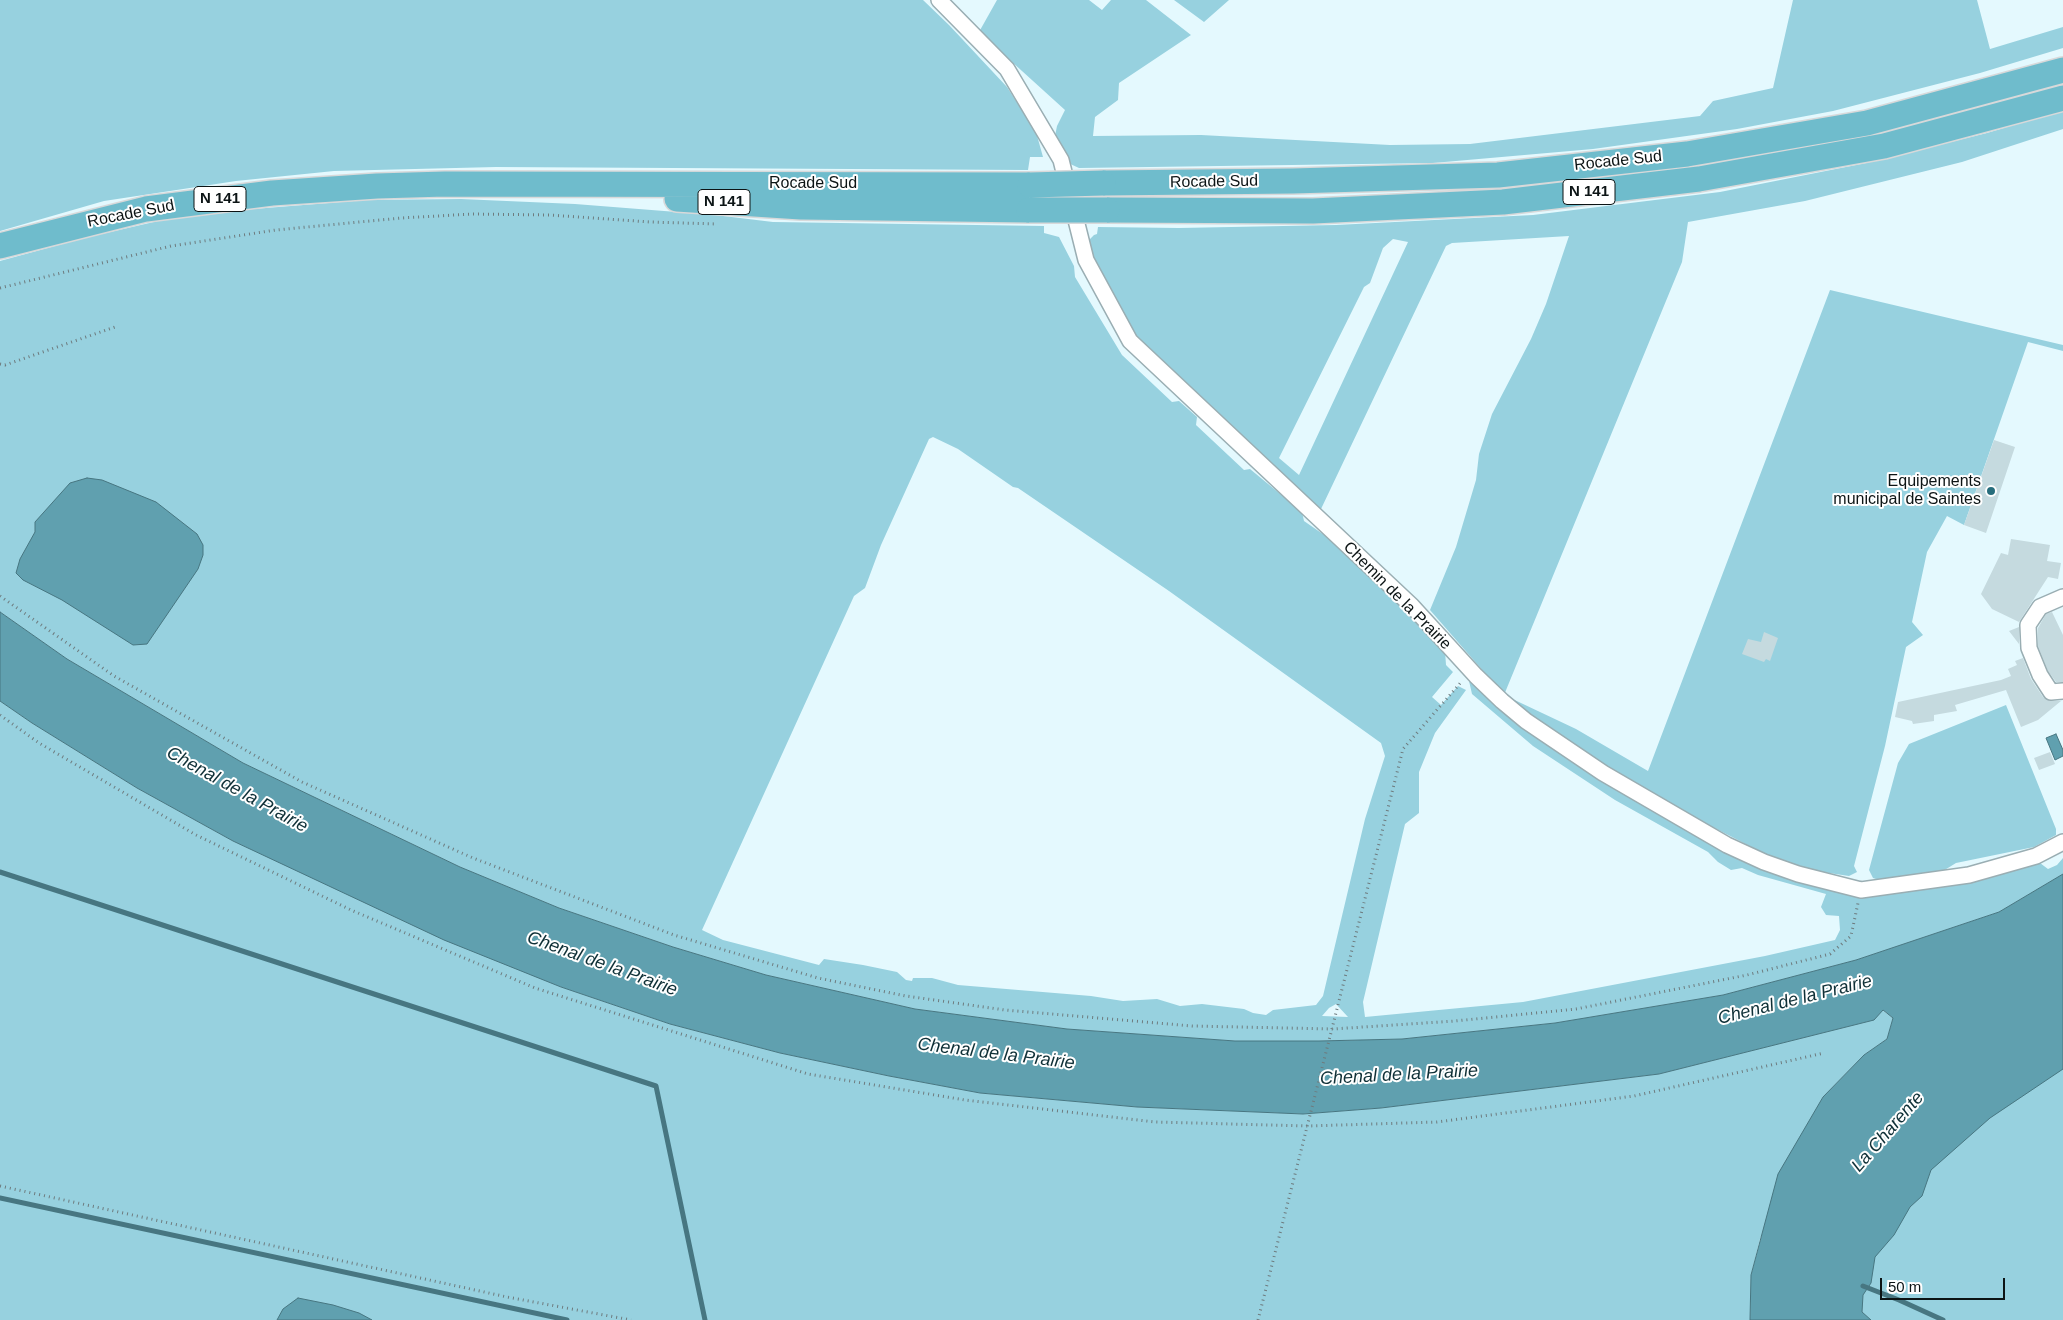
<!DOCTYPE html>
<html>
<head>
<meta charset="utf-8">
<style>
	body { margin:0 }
	#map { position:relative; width:2063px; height:1320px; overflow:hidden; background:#e4f9fe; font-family:Helvetica,sans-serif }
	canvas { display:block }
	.scale { position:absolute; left:1880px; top:1278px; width:125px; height:22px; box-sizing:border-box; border:2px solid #0c1415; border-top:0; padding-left:6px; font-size:15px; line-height:18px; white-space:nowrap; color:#0c1415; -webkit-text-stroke:4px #fff; paint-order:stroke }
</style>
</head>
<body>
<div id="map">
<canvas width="2063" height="1320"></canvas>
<div class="scale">50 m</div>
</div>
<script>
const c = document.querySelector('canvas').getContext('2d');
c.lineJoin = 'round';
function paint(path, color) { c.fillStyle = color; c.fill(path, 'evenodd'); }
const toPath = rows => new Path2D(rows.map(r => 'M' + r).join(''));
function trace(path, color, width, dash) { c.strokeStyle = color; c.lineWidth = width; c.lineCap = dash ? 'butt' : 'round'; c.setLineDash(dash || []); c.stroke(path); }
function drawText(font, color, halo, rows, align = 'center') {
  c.font = font + ' Helvetica,sans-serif'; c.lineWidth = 4; c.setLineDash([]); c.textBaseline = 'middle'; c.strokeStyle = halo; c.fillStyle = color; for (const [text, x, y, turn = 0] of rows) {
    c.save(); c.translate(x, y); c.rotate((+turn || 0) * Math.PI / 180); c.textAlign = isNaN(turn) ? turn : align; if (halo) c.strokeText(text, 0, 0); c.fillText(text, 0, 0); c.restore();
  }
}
paint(toPath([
	[0,0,923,0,949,25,1007,87,1036,132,1043,157,1030,157,1028,170,496,167,334,171,236,181,104,201,0,231],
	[997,0,1089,0,1102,10,1111,0,1146,0,1191,35,1119,83,1118,100,1095,117,1093,136,1201,135,1390,145,1470,144,1700,116,1713,101,1773,88,1793,0,1977,0,1990,49,2063,27,2063,48,1980,73,1833,111,1737,129,1593,149,1433,163,1079,168,1066,162,1055,136,1057,126,1065,110,979,32],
	[1174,0,1229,0,1204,22],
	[2063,110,2063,129,1962,162,1805,201,1688,222,1682,262,1504,695,1576,729,1648,771,1830,290,2063,345,2063,351,2028,342,1964,525,1947,516,1927,552,1912,622,1923,635,1906,647,1885,746,1854,866,1857,872,1849,876,1816,871,1773,858,1660,800,1573,746,1528,717,1504,695,1430,610,1456,547,1476,480,1479,454,1492,414,1531,339,1546,304,1569,236,1452,243,1446,246,1321,509,1154,361,1119,311,1090,259,1087,242,1094,235,1097,234,1098,227,1179,228,1336,225,1533,215,1720,192,1866,163,1987,133],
	[1393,239,1408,242,1299,475,1279,458,1364,287,1370,283,1383,248],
	[461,199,575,204,715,215,773,222,1044,226,1044,233,1059,237,1074,266,1075,277,1122,355,1172,402,1179,401,1197,417,1196,425,1244,470,1250,469,1302,512,1304,521,1330,539,1358,566,1411,612,1445,651,1446,665,1453,672,1432,697,1441,705,1458,686,1466,690,1435,733,1419,772,1419,813,1405,824,1363,1002,1365,1017,1523,1002,1765,956,1835,940,1840,930,1839,916,1826,915,1821,907,1826,894,1758,875,1742,868,1731,870,1718,862,1708,852,1615,800,1533,746,1472,694,1469,681,1519,723,1690,832,1840,890,2027,863,2040,863,2048,869,2057,865,2063,858,2063,874,1999,912,1856,960,1723,995,1555,1023,1402,1039,1319,1041,1235,1041,1067,1029,915,1009,766,975,673,947,559,908,460,867,243,763,67,659,0,612,0,261,84,238,167,219,241,210,366,200],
	[933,437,958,449,1013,487,1018,488,1169,591,1381,743,1385,756,1365,819,1323,996,1316,1005,1273,1010,1266,1015,1253,1013,1244,1009,1202,1004,1180,1006,1157,999,1123,1001,1091,996,958,985,932,978,913,978,912,981,906,980,897,972,863,965,824,959,819,965,723,940,702,930,854,596,865,588,881,545,929,439],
	[1336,1004,1348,1017,1322,1016,1329,1008],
	[0,701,32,723,137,788,233,841,561,987,670,1024,780,1053,889,1076,980,1093,1137,1107,1303,1114,1381,1108,1659,1074,1873,1020,1882,1010,1893,1018,1887,1039,1864,1055,1823,1097,1760,1239,1751,1275,1750,1320,0,1320],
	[2006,705,2056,829,2056,835,2034,847,1956,863,1943,871,1879,880,1873,878,1869,870,1898,763,1909,744],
	[2063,1039,2063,1320,1849,1320,1861,1260,1941,1148]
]), '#97d1df');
const water = toPath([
	[87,478,102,480,156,502,197,534,203,545,203,555,198,569,147,644,133,645,62,600,23,580,16,573,20,559,35,532,35,522,70,483,87,478],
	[0,612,67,659,243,763,460,867,559,908,673,947,766,975,915,1009,1067,1029,1235,1041,1319,1041,1402,1039,1555,1023,1723,995,1856,960,1999,912,2063,874,2063,1069,1990,1118,1931,1170,1922,1196,1910,1207,1894,1235,1875,1257,1871,1283,1863,1295,1862,1312,1871,1320,1750,1320,1751,1275,1778,1174,1823,1097,1864,1055,1887,1039,1893,1018,1883,1010,1874,1020,1659,1074,1381,1108,1303,1114,1137,1107,980,1093,889,1076,780,1053,670,1024,561,987,444,940,233,841,137,788,32,723,0,701,0,612],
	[2056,734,2063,750,2063,756,2055,760,2046,738,2056,734],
	[298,1298,333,1305,359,1313,372,1320,277,1320,283,1309,298,1298]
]);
paint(water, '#60a0af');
trace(water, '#477681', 1);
trace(toPath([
	[0,872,656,1086,705,1320],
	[0,1198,567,1320],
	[1863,1286,1899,1300,1943,1320]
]), '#477681', 5);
paint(toPath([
	[1994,440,2015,447,1986,533,1964,525],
	[2011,539,2050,545,2047,561,2061,563,2058,579,2048,577,2019,622,1992,609,1981,594,2001,553,2008,555],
	[2052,612,2063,635,2063,682,2056,682,2048,671,2038,646,2038,628,2046,614],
	[2019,627,2019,644,2009,631],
	[1764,632,1778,638,1770,661,1766,659,1764,662,1742,654,1748,639,1761,642],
	[2023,658,2031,679,2043,697,2051,701,2061,701,2038,720,2021,727,2006,690,1955,705,1957,711,1934,715,1934,721,1913,724,1912,721,1895,717,1898,702,2001,680,2011,676,2008,669,2017,665,2015,661],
	[2050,752,2055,764,2039,770,2034,758]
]), '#c5dadf');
const minor = toPath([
	[939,0,1007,69,1061,160,1086,260,1130,341,1412,606,1476,676,1502,701,1526,721,1603,773,1727,845,1764,862,1798,874,1861,890,1969,875,2036,856,2063,842],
	[2063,597,2040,607,2028,625,2029,648,2040,675,2051,692,2063,691]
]);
const trunk = toPath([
	[1103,183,1293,181,1498,175,1687,154,1867,123,2063,70],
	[677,199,801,207,1029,210],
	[1107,210,1313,211,1503,202,1699,179,1884,146,2063,98],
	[0,246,146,209,272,193,377,186,445,184,1030,185]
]);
trace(minor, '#9aaeb3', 18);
trace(trunk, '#d8d9da', 28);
trace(toPath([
	[0,288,171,246,276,230,401,218,473,214,550,215,650,222,717,224],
	[0,364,5,365,115,327],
	[0,596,114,676,302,782,473,858,674,935,818,978,906,996,1005,1010,1192,1026,1333,1029,1455,1021,1576,1009,1747,975,1830,954,1851,936,1858,903],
	[0,715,39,743,196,835,351,910,535,988,808,1074,965,1100,1155,1122,1308,1126,1437,1122,1634,1096,1824,1053],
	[0,1186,507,1297,631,1320],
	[1258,1320,1403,749,1462,681]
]), '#6e7b7e', 3, [1, 4]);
trace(minor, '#fff', 15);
trace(trunk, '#6fbccc', 25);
const trunkBridge = toPath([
	[1030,185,1103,183],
	[1029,210,1107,210]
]);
trace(trunkBridge, '#d8d9da', 28, []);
trace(trunkBridge, '#6fbccc', 25);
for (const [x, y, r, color] of [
	[1991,491,5,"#276d7c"]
]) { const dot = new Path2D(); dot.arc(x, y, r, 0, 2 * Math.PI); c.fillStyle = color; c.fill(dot); trace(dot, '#fff', 2); }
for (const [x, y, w] of [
	[1589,192,52],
	[220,199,52],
	[724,202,52]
]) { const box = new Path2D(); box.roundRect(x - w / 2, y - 12.5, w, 25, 4); c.fillStyle = '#fff'; c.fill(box); trace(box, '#0c1415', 1); }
drawText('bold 15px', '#0c1415', null, [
	["N 141",1589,192],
	["N 141",220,199],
	["N 141",724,202]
]);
drawText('16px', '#0c1415', '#fff', [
	["Rocade Sud",1618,161,-6],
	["Rocade Sud",1214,182,-1],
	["Rocade Sud",813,184],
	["Rocade Sud",131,214,-11],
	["Chemin de la Prairie",1397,596,45]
]);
drawText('16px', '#0c1415', '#fff', [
	["Equipements",1981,482],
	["municipal de Saintes",1981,500]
], 'right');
drawText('italic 18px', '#0f3037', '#fff', [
	["Chenal de la Prairie",237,790,29],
	["Chenal de la Prairie",602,964,20],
	["Chenal de la Prairie",1795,1000,-14],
	["Chenal de la Prairie",996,1054,7],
	["Chenal de la Prairie",1399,1075,-3],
	["La Charente",1888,1132,-49]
]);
</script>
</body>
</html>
